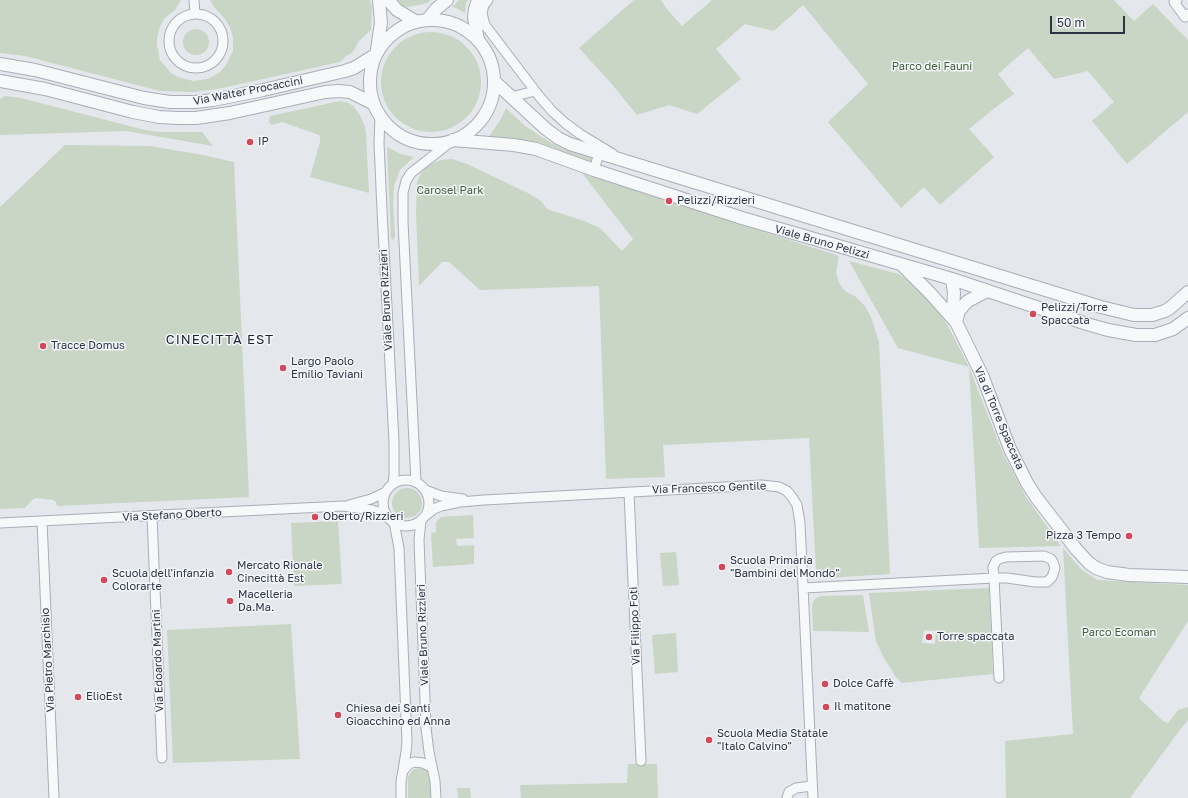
<!DOCTYPE html>
<html>
<head>
<meta charset="utf-8">
<style>
	body { margin:0 }
	#map { position:relative; width:1188px; height:798px; overflow:hidden; background:#e4e7ec; font-family:"Golos Text",sans-serif }
	canvas { display:block }
	.scale { position:absolute; left:1050px; top:16px; width:75px; height:18px; box-sizing:border-box; border:2px solid #2b3445; border-top:0; padding-left:5px; font-size:12px; line-height:14px; white-space:nowrap; color:#2b3445; -webkit-text-stroke:3px #f4f6f9; paint-order:stroke }
</style>
</head>
<body>
<div id="map">
<canvas width="1188" height="798"></canvas>
<div class="scale">50 m</div>
</div>
<script>
const c = document.querySelector('canvas').getContext('2d');
c.lineJoin = 'round';
function paint(path, color) { c.fillStyle = color; c.fill(path, 'evenodd'); }
const toPath = rows => new Path2D(rows.map(r => 'M' + r).join(''));
function trace(path, color, width, dash) { c.strokeStyle = color; c.lineWidth = width; c.lineCap = dash ? 'butt' : 'round'; c.setLineDash(dash || []); c.stroke(path); }
function drawText(font, color, halo, rows, align = 'center') {
  c.font = font + ' "Golos Text",sans-serif'; c.lineWidth = 3; c.setLineDash([]); c.textBaseline = 'middle'; c.strokeStyle = halo; c.fillStyle = color; for (const [text, x, y, turn = 0] of rows) {
    c.save(); c.translate(x, y); c.rotate((+turn || 0) * Math.PI / 180); c.textAlign = isNaN(turn) ? turn : align; if (halo) c.strokeText(text, 0, 0); c.fillText(text, 0, 0); c.restore();
  }
}
paint(toPath([
	[0,0,181,0,175,10,164,19,160,27,157,38,157,45,160,60,171,73,178,77,193,81,207,79,214,76,221,71,226,65,233,51,233,37,230,27,225,19,214,7,210,0,370,0,372,8,371,25,371,30,359,41,353,52,345,57,340,62,218,89,193,92,160,91,25,56,0,53],
	[398,0,431,0,427,3,419,5,407,7,403,6],
	[459,0,468,0,466,3,465,13,456,8,452,7],
	[634,0,661,0,666,8,682,26,712,0,1114,0,1134,21,1153,4,1188,40,1188,112,1127,164,1092,121,1114,102,1088,71,1054,79,1028,48,998,74,1014,94,1000,104,969,129,994,157,940,205,924,187,901,208,828,122,868,84,803,5,774,31,745,24,716,49,741,79,697,114,669,105,637,115,610,82,579,48],
	'183 42a13 13 0 1 1 26 0a13 13 0 1 1-26 0Z',
	'381 82a50 50 0 1 1 100 0a50 50 0 1 1-100 0Z',
	[5,96,21,98,145,130,159,132,202,132,213,146,126,131,0,135,0,99],
	[340,101,347,102,353,106,360,115,365,127,366,133,369,193,310,177,320,142,320,137,319,135,282,122,272,125,269,122,270,116],
	[506,108,524,125,540,136,555,145,566,150,592,158,594,160,591,162,538,142,519,139,487,139,501,119],
	[65,145,149,146,198,154,234,162,249,497,57,506,56,502,53,500,36,498,32,500,25,508,0,509,0,207],
	[387,147,401,154,414,157,400,170,394,186,393,202,395,237,393,240,391,238],
	[452,159,467,164,528,193,541,201,547,209,584,221,600,228,622,251,633,239,582,173,839,256,836,272,839,283,845,291,856,297,865,306,871,317,879,342,890,574,826,578,820,575,816,571,809,438,663,445,665,477,606,479,599,286,480,290,449,262,442,262,419,286,416,213,417,183,421,173,429,165,441,160],
	[849,261,899,274,914,284,925,295,937,310,948,326,969,367,1002,451,1026,497,1061,546,979,548,969,367,898,348],
	'392 503a15 15 0 1 1 30 0a15 15 0 1 1-30 0Z',
	[473,515,474,538,456,539,457,546,474,545,474,564,433,567,431,533,436,532,436,522,441,517],
	[338,521,342,584,294,586,291,523],
	[1063,548,1081,569,1097,580,1188,585,1188,621,1139,698,1163,721,1168,723,1178,710,1188,707,1188,720,1179,731,1130,798,1006,798,1005,741,1073,734],
	[676,552,679,585,663,586,660,553],
	[989,588,993,674,902,683,896,677,884,658,876,642,869,593],
	[924,630,936,631,935,644,922,643],
	[863,595,869,632,813,631,812,606,813,602,816,598,821,596],
	[291,624,300,759,173,763,167,630],
	[676,633,678,672,655,674,652,635],
	[628,764,657,764,658,798,521,798,520,785,627,783],
	[418,768,425,769,430,774,433,798,408,798,408,777,412,771,415,769],
	[457,788,470,788,471,798,458,798]
]), '#c9d6c5');
const minor = toPath([
	[194,0,195,14],
	[488,0,484,5,482,13,485,25,539,96,552,111,565,123,580,134,613,154],
	[1177,0,1174,2,1185,17,1188,14],
	'169 41a27 27 0 1 1 54 0a27 27 0 1 1-54 0Z',
	[511,97,535,91],
	[380,116,379,143,382,210,394,442,394,476,393,484],
	[594,170,599,153],
	'383 503a23 23 0 1 1 46 0a23 23 0 1 1-46 0Z',
	[416,482,403,222,403,193,406,181,411,173,453,140],
	[425,490,441,496,463,499],
	[629,492,641,761],
	[349,505,371,499,386,492],
	[152,516,162,758],
	[425,516,434,509,441,506,460,502,484,500,762,485,779,487,787,491,792,497,797,505,800,523,813,798],
	[421,520,419,540,426,728,429,752,435,781,436,798],
	[42,521,54,798],
	[394,522,399,548,407,742,406,752,401,782,401,798],
	[0,523,343,506,372,510,386,514],
	[1044,556,1051,559,1053,562,1055,568,1052,577,1047,582,1035,582,1007,578,994,578,993,567,996,561,999,559,1006,557,1044,556],
	[803,588,994,578,999,678],
	[403,771,409,764,414,762,423,763,431,767],
	[787,798,789,792,796,788,812,786]
]);
const tertiary = toPath([
	[388,0,397,10,415,21],
	[478,0,475,9,474,17,478,40],
	[428,19,436,9,447,0],
	'370 82a62 62 0 1 1 124 0a62 62 0 1 1-124 0Z',
	[377,50,381,22,379,0],
	[0,64,35,70,144,98,170,102,196,102,213,100,263,90,345,71,354,68,375,55],
	[0,81,45,89,133,112,159,117,177,118,196,118,230,113,325,92,338,91,350,92,374,104],
	[494,81,546,129,558,138,570,144,1101,307,1134,315,1152,315,1165,311,1170,308,1188,292],
	[453,140,514,145,536,149,594,170,742,218,952,279,1087,324,1108,330,1136,335,1155,335,1173,329,1188,318],
	[903,266,929,292,955,321],
	[952,279,954,293,953,309,956,322,982,375,1010,449,1027,483,1036,497,1076,549,1089,563,1096,568,1107,572,1129,575,1188,577],
	[956,322,959,311,964,305,968,301,987,291]
]);
trace(minor, '#a9aeb7', 11);
trace(tertiary, '#a9aeb7', 14);
trace(minor, '#f7f8fa', 9);
trace(tertiary, '#f7f8fa', 12);
for (const [x, y, r, color] of [
	[250,142,4,"#d1495b"],
	[669,201,4,"#d1495b"],
	[1033,314,4,"#d1495b"],
	[43,346,4,"#d1495b"],
	[283,368,4,"#d1495b"],
	[315,517,4,"#d1495b"],
	[1129,536,4,"#d1495b"],
	[722,567,4,"#d1495b"],
	[229,572,4,"#d1495b"],
	[104,580,4,"#d1495b"],
	[230,601,4,"#d1495b"],
	[929,637,4,"#d1495b"],
	[825,684,4,"#d1495b"],
	[78,697,4,"#d1495b"],
	[826,707,4,"#d1495b"],
	[338,715,4,"#d1495b"],
	[709,740,4,"#d1495b"]
]) { const dot = new Path2D(); dot.arc(x, y, r, 0, 2 * Math.PI); c.fillStyle = color; c.fill(dot); trace(dot, '#f4f6f9', 1.5); }
drawText('11px', '#3f6138', '#f4f6f9', [
	["Parco dei Fauni",932,67],
	["Carosel Park",450,191],
	["Parco Ecoman",1119,633]
]);
drawText('11px', '#2b3445', '#f4f6f9', [
	["Via Walter Procaccini",248,91,-11],
	["Viale Bruno Pelizzi",822,242,16],
	["Viale Bruno Rizzieri",386,300,-93],
	["Via di Torre Spaccata",999,418,67],
	["Via Francesco Gentile",709,488,-2],
	["Via Stefano Oberto",172,515,-3],
	["Via Filippo Foti",635,626,-92],
	["Viale Bruno Rizzieri",423,635,-92],
	["Via Pietro Marchisio",48,660,-93],
	["Via Edoardo Martini",158,661,-92]
]);
drawText('11px', '#2b3445', '#f4f6f9', [
	["IP",258,142],
	["Pelizzi/Rizzieri",677,201],
	["Pelizzi/Torre",1041,308],
	["Spaccata",1041,321],
	["Tracce Domus",51,346],
	["Largo Paolo",291,362],
	["Emilio Taviani",291,375],
	["Oberto/Rizzieri",323,517],
	["Pizza 3 Tempo",1121,536,"right"],
	["Scuola Primaria",730,561],
	["\"Bambini del Mondo\"",730,574],
	["Mercato Rionale",237,566],
	["Cinecittà Est",237,579],
	["Scuola dell'infanzia",112,574],
	["Colorarte",112,587],
	["Macelleria",238,595],
	["Da.Ma.",238,608],
	["Torre spaccata",937,637],
	["Dolce Caffè",833,684],
	["ElioEst",86,697],
	["Il matitone",834,707],
	["Chiesa dei Santi",346,709],
	["Gioacchino ed Anna",346,722],
	["Scuola Media Statale",717,734],
	["\"Italo Calvino\"",717,747]
], 'left');
c.letterSpacing = '1px';
drawText('13px', '#1d2536', '#f4f6f9', [
	["CINECITTÀ EST",220,340]
]);
c.letterSpacing = '0px';
</script>
</body>
</html>
